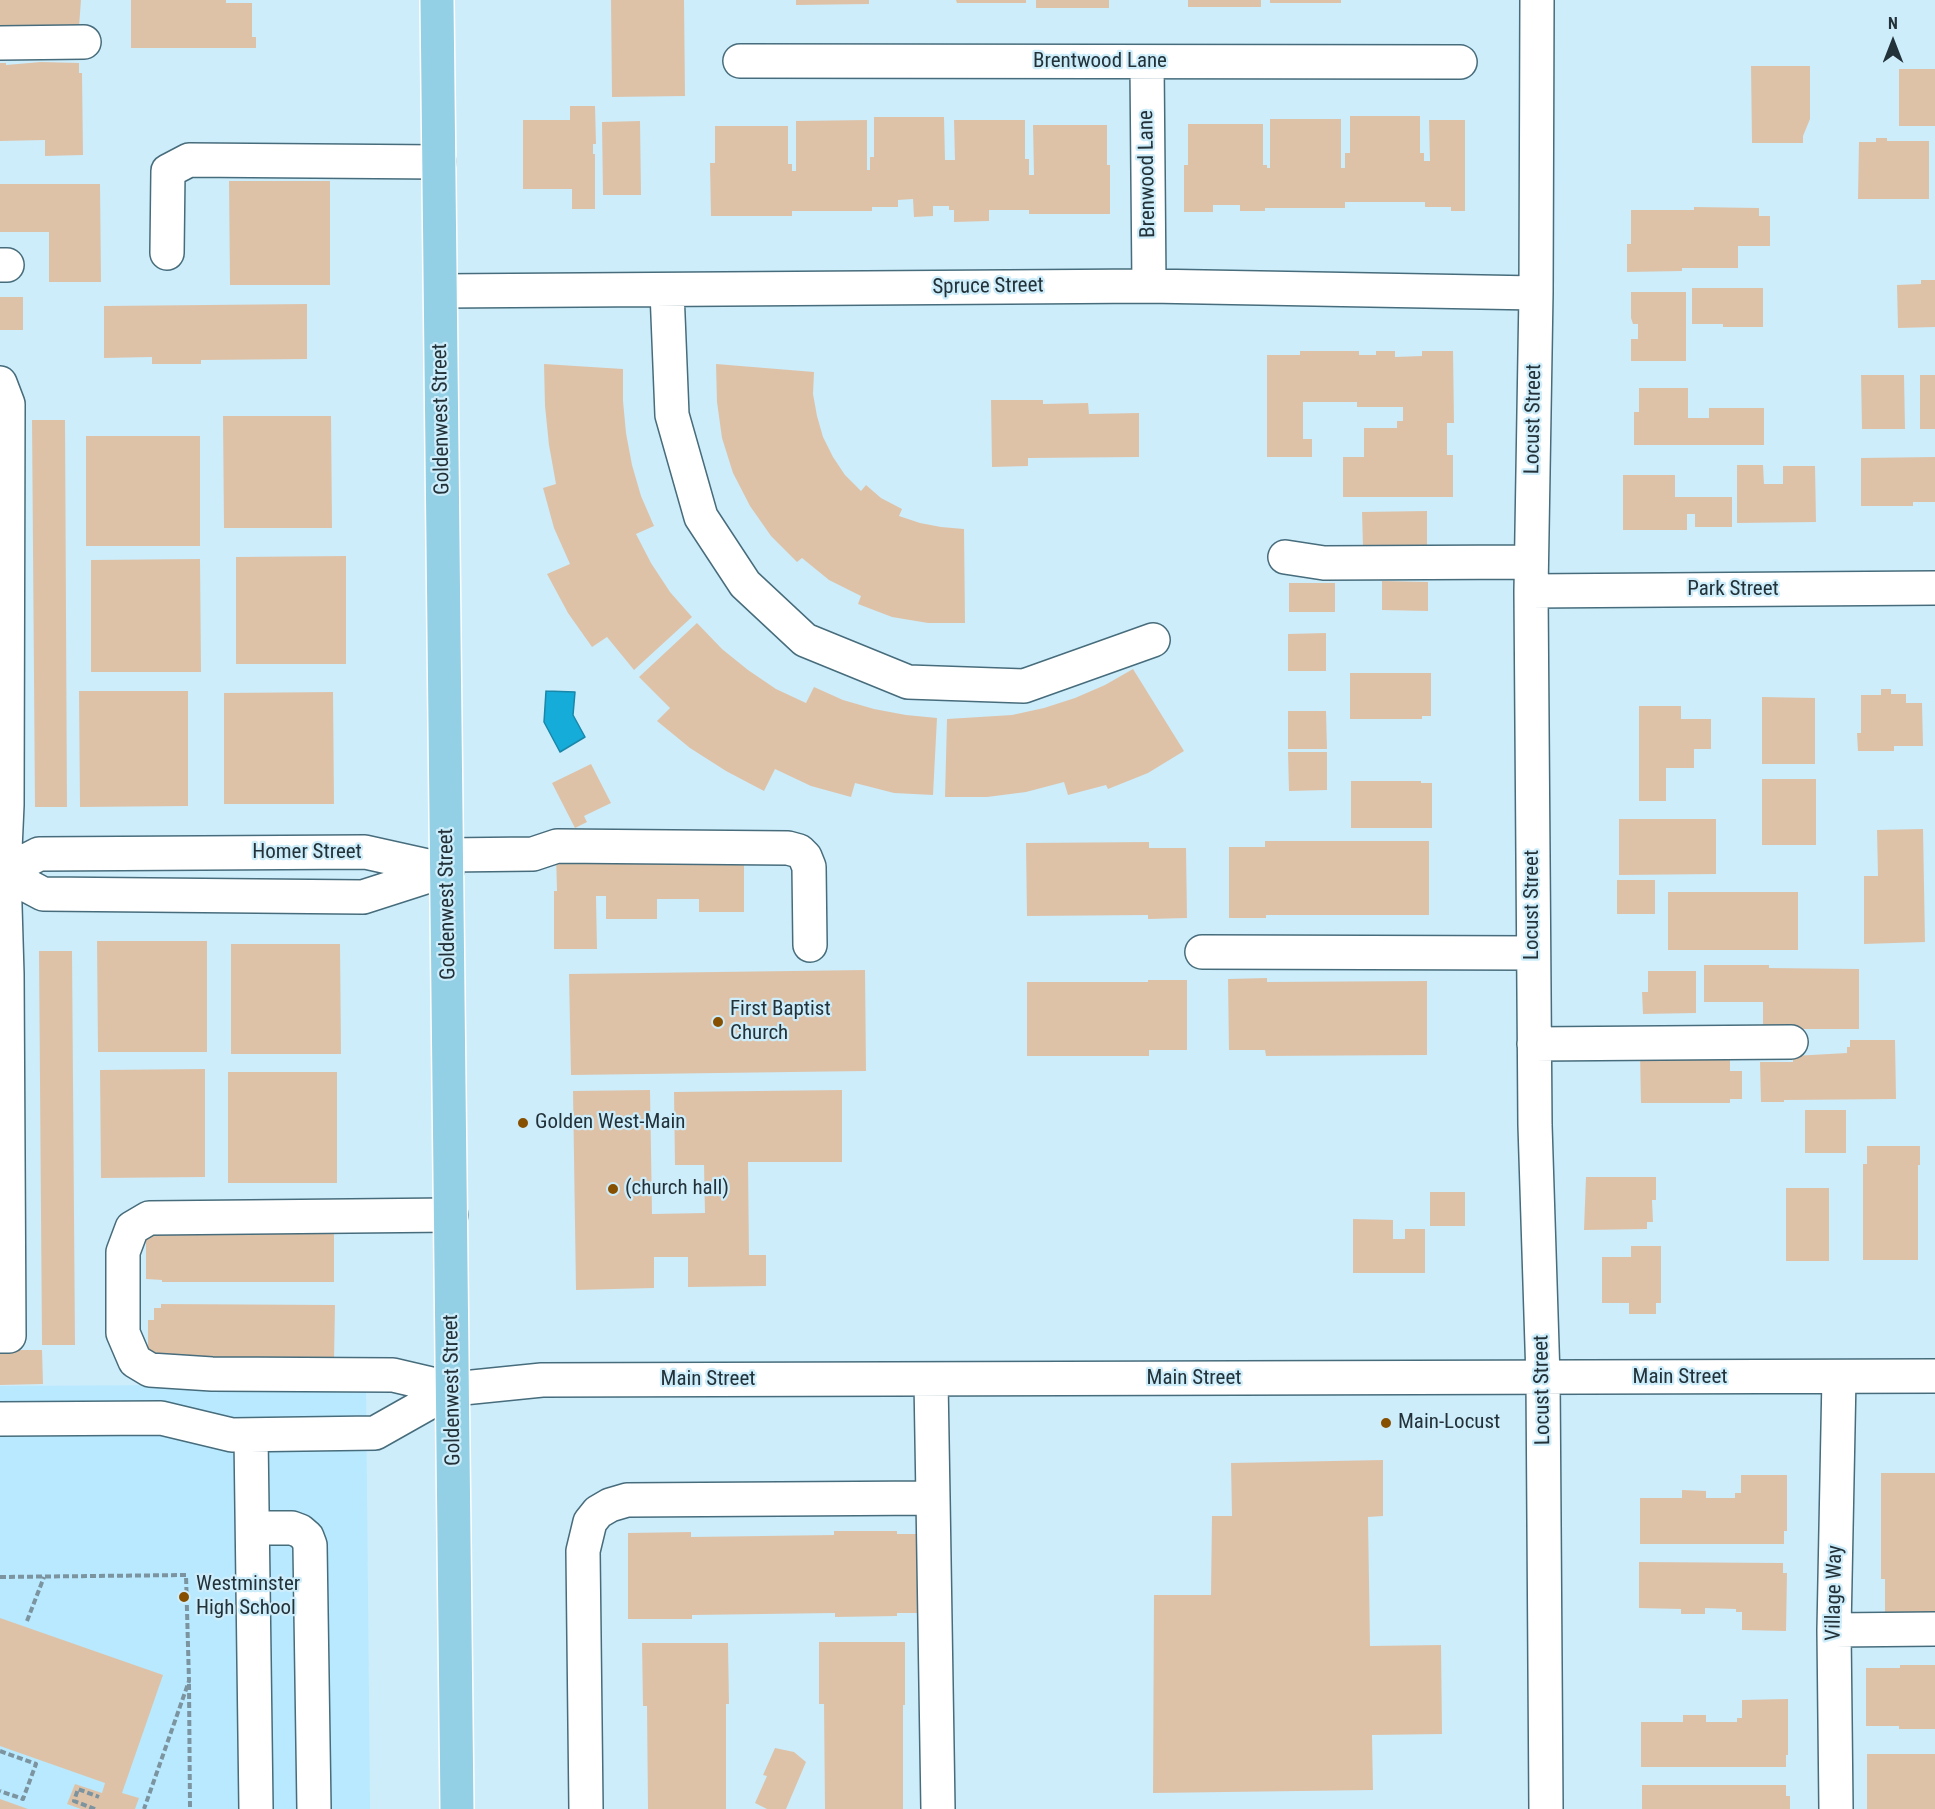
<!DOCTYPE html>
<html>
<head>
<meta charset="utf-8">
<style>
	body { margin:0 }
	#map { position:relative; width:1935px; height:1809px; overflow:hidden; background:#cdedfb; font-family:"Roboto Condensed",sans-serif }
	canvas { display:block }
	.north { position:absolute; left:1863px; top:12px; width:60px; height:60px; -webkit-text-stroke:4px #cdedfb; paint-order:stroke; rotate:0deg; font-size:16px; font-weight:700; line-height:24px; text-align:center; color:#233239 }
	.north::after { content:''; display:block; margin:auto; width:21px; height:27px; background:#233239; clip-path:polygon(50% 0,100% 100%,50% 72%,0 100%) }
</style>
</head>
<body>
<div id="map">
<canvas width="1935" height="1809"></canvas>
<div class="north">N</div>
</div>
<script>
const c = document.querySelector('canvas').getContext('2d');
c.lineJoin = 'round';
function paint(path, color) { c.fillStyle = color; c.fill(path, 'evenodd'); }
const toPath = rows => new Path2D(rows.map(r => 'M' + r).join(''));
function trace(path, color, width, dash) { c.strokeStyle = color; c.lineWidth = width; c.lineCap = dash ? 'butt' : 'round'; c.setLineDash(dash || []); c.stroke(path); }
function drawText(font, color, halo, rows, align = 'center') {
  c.font = font + ' "Roboto Condensed",sans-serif'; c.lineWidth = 4.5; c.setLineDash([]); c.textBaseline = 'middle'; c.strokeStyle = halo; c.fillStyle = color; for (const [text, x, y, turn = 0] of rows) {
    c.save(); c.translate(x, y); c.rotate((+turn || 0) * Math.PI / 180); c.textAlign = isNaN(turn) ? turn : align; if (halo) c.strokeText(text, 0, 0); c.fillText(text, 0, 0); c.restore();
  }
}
paint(toPath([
	[366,1384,370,1809,0,1809,0,1386]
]), '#b8e9fe');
const water = toPath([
	[546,691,575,692,573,715,585,737,560,752,544,722,546,691]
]);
paint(water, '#15acd9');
trace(water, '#1987a9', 1.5);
paint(toPath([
	[0,0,81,0,79,27,0,28],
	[131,0,226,0,226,3,252,3,252,37,256,37,256,48,131,48],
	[611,0,684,0,685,96,612,97],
	[796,0,869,0,869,4,796,5],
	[956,0,1026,0,1026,3,957,3],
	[1036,0,1109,0,1109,8,1036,8],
	[1188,0,1261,0,1261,7,1188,7],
	[1270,0,1341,0,1341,3,1270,3],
	[41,62,79,63,79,73,82,73,83,155,45,156,45,140,0,141,0,63,6,63,6,65],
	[1751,66,1810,66,1810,119,1803,136,1803,143,1752,143],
	[1899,69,1935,69,1935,126,1899,126],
	[570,106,595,106,596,144,593,144,593,154,595,154,595,209,572,209,572,189,523,189,523,120,570,120],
	[1350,116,1420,116,1420,153,1424,153,1424,161,1430,161,1429,120,1465,120,1465,211,1451,211,1451,207,1425,207,1425,202,1345,202,1345,208,1265,208,1265,211,1240,211,1240,205,1213,205,1213,212,1184,212,1184,165,1188,165,1188,124,1263,124,1263,165,1267,165,1267,168,1270,168,1270,119,1341,119,1341,168,1345,168,1345,153,1350,153],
	[874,117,944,117,945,160,955,160,954,120,1025,120,1025,159,1029,159,1029,175,1034,175,1033,125,1107,125,1107,165,1110,165,1110,214,1029,214,1029,210,989,210,989,221,954,222,954,210,949,210,949,206,933,206,933,216,914,217,913,199,898,200,898,207,872,207,872,211,792,211,792,216,711,216,710,163,715,163,715,126,788,126,788,164,792,164,792,171,796,171,796,121,867,120,867,170,870,170,870,157,874,157],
	[640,121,641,195,603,195,602,122],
	[1876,138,1887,138,1887,141,1929,141,1929,199,1858,199,1859,142,1876,142],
	[229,181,330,181,330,285,230,285],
	[0,184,100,184,101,282,49,282,49,232,0,232],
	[1694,207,1759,208,1759,216,1770,216,1770,246,1738,246,1738,268,1682,268,1682,271,1627,272,1627,244,1631,244,1631,210,1694,210],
	[1921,280,1935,280,1935,327,1898,328,1897,285,1921,284],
	[1692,288,1763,288,1763,327,1723,327,1723,324,1692,324],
	[1631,292,1686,292,1686,361,1631,361,1631,339,1638,339,1638,324,1633,324,1631,318],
	[0,297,23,297,23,330,0,330],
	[307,304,307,359,201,360,201,364,152,364,152,357,104,358,104,306],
	[1300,351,1359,351,1359,355,1376,355,1376,351,1395,351,1395,357,1422,356,1422,351,1453,351,1454,423,1447,423,1447,455,1453,455,1453,497,1343,497,1343,457,1364,457,1364,428,1397,428,1397,421,1403,421,1403,407,1357,407,1357,402,1303,402,1303,439,1312,439,1312,457,1267,457,1267,355,1300,355],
	[544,364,623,369,623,401,626,433,632,465,641,496,654,526,636,534,651,563,670,592,692,617,634,670,607,637,592,647,568,613,547,574,570,564,554,528,543,488,556,484,549,445,545,406],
	[716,364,814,372,813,394,817,416,823,437,833,457,845,475,861,491,866,485,881,498,902,509,899,516,920,523,941,527,964,529,965,623,928,623,892,617,858,604,861,596,829,580,802,558,797,562,771,536,750,506,733,473,722,438,717,402],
	[1861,375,1904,375,1905,429,1862,429],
	[1920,375,1935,375,1935,429,1920,429],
	[1639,388,1688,388,1688,418,1709,418,1709,408,1764,408,1764,445,1634,445,1634,412,1639,412],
	[991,400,1043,400,1043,404,1088,403,1089,414,1139,413,1139,457,1028,458,1028,466,992,467],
	[223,416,331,416,332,528,224,528],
	[32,420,65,420,67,807,35,807],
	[86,436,200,436,200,546,86,546],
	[1935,457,1935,502,1913,502,1913,506,1861,506,1861,458],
	[1737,465,1763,465,1764,484,1783,484,1783,466,1815,466,1816,522,1737,523],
	[1623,475,1675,475,1675,497,1732,497,1732,527,1695,527,1695,514,1687,514,1687,530,1623,530],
	[1427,511,1427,546,1363,547,1362,512],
	[346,556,346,664,236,664,236,557],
	[200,559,201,672,91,672,91,560],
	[1382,581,1428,582,1428,611,1382,610],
	[1289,583,1335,583,1335,612,1289,612],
	[697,623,722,649,748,670,776,689,806,703,814,687,843,700,874,709,906,715,937,718,933,795,894,793,855,783,851,797,811,786,775,769,764,791,726,771,690,748,657,721,670,708,639,677],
	[1326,633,1326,671,1288,671,1288,634],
	[1133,669,1184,751,1148,773,1108,789,1106,785,1068,795,1064,782,1026,792,987,797,945,797,947,719,1012,715,1044,708,1075,698,1105,685],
	[1350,673,1431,673,1431,716,1422,716,1422,719,1350,719],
	[1881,689,1891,689,1891,694,1906,694,1906,703,1922,703,1923,746,1894,746,1894,751,1858,751,1857,733,1861,733,1861,695,1881,695],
	[79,691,188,691,188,806,80,807],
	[333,692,334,804,224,804,224,693],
	[1762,697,1815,698,1815,764,1762,764],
	[1639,706,1681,706,1681,719,1711,719,1711,749,1694,749,1694,768,1666,768,1666,801,1639,801],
	[1288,711,1326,711,1327,749,1288,749],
	[1288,752,1327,752,1327,790,1289,791],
	[591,764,611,803,584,816,587,822,575,828,552,783],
	[1762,779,1816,779,1816,845,1762,845],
	[1351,781,1421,781,1421,783,1432,783,1432,828,1351,828],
	[1619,819,1716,819,1716,874,1619,875],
	[1923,829,1925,942,1864,944,1864,876,1878,876,1877,830],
	[1265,841,1429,841,1429,915,1266,915,1266,918,1229,918,1229,847,1265,847],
	[1149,842,1149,848,1186,848,1187,918,1148,919,1148,915,1027,916,1026,843],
	[556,853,744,853,744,912,699,912,699,899,657,899,657,919,606,919,606,896,596,896,597,949,554,949,554,891,557,891],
	[1617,880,1655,880,1655,914,1617,914],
	[1668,892,1798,892,1798,950,1668,950],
	[97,941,207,941,207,1052,98,1052],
	[231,944,340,944,341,1054,231,1054],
	[39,951,72,951,75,1345,42,1345],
	[1704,965,1769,965,1769,968,1859,969,1859,1029,1763,1029,1763,1002,1704,1002],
	[865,970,866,1071,571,1075,569,974],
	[1648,971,1696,971,1696,1013,1643,1014,1642,992,1648,992],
	[1267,978,1267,982,1427,981,1427,1055,1266,1056,1265,1050,1229,1050,1228,979],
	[1148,980,1187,980,1187,1050,1149,1050,1149,1056,1027,1056,1027,982,1148,982],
	[1850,1040,1895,1040,1896,1099,1784,1100,1784,1102,1761,1102,1760,1062,1793,1062,1793,1056,1847,1053,1847,1047,1850,1047],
	[1730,1052,1730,1071,1742,1071,1742,1099,1730,1099,1730,1103,1641,1103,1640,1053],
	[205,1069,205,1177,101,1178,100,1070],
	[228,1072,337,1072,337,1183,228,1183],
	[650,1090,652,1214,705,1213,704,1165,675,1165,674,1092,842,1090,842,1162,748,1162,749,1255,766,1255,766,1286,688,1287,688,1257,654,1257,654,1288,576,1290,573,1091],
	[1805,1110,1846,1110,1846,1153,1805,1153],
	[1867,1146,1920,1146,1920,1165,1918,1165,1918,1260,1863,1260,1863,1164,1867,1164],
	[1586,1177,1656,1177,1656,1200,1652,1200,1653,1222,1647,1222,1647,1229,1584,1230],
	[1786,1188,1829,1188,1829,1261,1786,1261],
	[1430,1192,1465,1192,1465,1226,1430,1226],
	[1353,1219,1393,1220,1393,1239,1405,1239,1405,1229,1425,1229,1425,1273,1353,1273],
	[334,1227,334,1282,162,1282,162,1280,146,1279,146,1233],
	[1631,1246,1661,1246,1661,1303,1656,1303,1656,1314,1629,1314,1629,1303,1602,1303,1602,1257,1631,1257],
	[161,1304,335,1305,334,1361,163,1360,148,1354,148,1320,154,1320,154,1308,161,1308],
	[0,1350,42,1350,43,1384,0,1385],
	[1383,1460,1383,1516,1368,1517,1370,1646,1441,1645,1442,1734,1372,1735,1373,1790,1153,1793,1154,1595,1211,1595,1212,1516,1232,1516,1231,1463],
	[1881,1473,1935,1473,1935,1612,1885,1612,1885,1579,1881,1579],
	[1741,1475,1787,1475,1787,1531,1784,1531,1784,1544,1640,1544,1640,1498,1682,1498,1682,1490,1706,1491,1706,1498,1735,1498,1735,1493,1741,1493],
	[834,1531,897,1531,897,1534,917,1534,917,1613,897,1613,897,1616,835,1617,835,1613,692,1615,692,1619,628,1619,628,1533,691,1532,691,1537,834,1535],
	[1639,1562,1783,1563,1783,1573,1787,1573,1786,1631,1742,1630,1742,1612,1736,1612,1736,1609,1705,1608,1705,1614,1681,1614,1681,1609,1639,1608],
	[0,1618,163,1675,122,1793,139,1798,135,1809,81,1809,67,1804,75,1784,102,1793,105,1783,0,1746],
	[819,1642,905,1642,905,1705,903,1705,903,1809,825,1809,824,1704,819,1704],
	[642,1643,728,1643,729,1704,726,1704,726,1809,648,1809,647,1706,643,1706],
	[1900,1665,1935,1665,1935,1729,1899,1729,1899,1726,1866,1726,1866,1668,1900,1668],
	[1788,1699,1788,1755,1786,1755,1786,1767,1641,1767,1641,1722,1683,1722,1683,1715,1706,1715,1706,1722,1737,1722,1737,1718,1742,1718,1742,1700],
	[775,1748,794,1752,806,1762,786,1809,767,1809,755,1803,767,1776,763,1775],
	[1867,1754,1935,1754,1935,1809,1867,1809],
	[1642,1785,1786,1785,1786,1796,1790,1796,1790,1809,1642,1809],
	[0,1799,28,1809,0,1809]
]), '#dec2a8');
const minor = toPath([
	[1537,0,1536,293,1531,591,1535,1125,1543,1378,1546,1809],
	[0,43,84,42],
	[740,61,1460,62],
	[1147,63,1149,286],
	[167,253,168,171,189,160,439,162],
	[0,265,7,265],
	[441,291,1149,286,1536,293],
	[667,291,672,415,701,517,745,584,805,640,908,682,1024,686,1153,640],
	[0,383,8,404,7,805,4,872,7,974,9,1336,0,1336],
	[1285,557,1324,563,1531,562],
	[1531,591,1935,588],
	[447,855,533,854,557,846,788,848,799,851,805,857,809,867,810,945],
	[0,871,43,894,363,897,447,870],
	[4,872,39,854,365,852,446,870],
	[1202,952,1533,953],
	[1534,1044,1791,1042],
	[451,1215,149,1218,132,1228,123,1252,123,1333,135,1361,150,1370,212,1374,393,1375,453,1389,542,1380,1935,1376],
	[931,1380,933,1498],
	[0,1419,161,1418,232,1435,375,1433,453,1389],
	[251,1435,256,1809],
	[253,1528,292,1528,300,1531,307,1537,310,1545,314,1809],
	[1834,1630,1935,1629],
	[586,1809,583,1551,590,1522,598,1512,610,1505,627,1500,933,1498,938,1809],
	[1836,1809,1834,1630,1839,1377]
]);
const major = toPath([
	[437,0,457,1809]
]);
trace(minor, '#476c7b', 36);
trace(major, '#fff', 36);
trace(toPath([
	[0,1577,186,1575,189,1681,144,1809],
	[27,1621,44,1577],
	[189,1684,190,1809],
	[0,1751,36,1764,23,1799,0,1791],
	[95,1809,74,1801,78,1789,99,1797]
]), '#7c949f', 4, [6, 3]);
trace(minor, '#fff', 33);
trace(major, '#94d0e5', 33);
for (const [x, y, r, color] of [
	[718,1022,6,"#875000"],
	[523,1123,6,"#875000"],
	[613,1189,6,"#875000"],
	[1386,1423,6,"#875000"],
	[184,1597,6,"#875000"]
]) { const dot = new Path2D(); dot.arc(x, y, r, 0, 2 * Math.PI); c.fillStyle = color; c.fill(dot); trace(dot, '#cdedfb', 2); }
drawText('21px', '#233239', '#cdedfb', [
	["Brentwood Lane",1100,62],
	["Brenwood Lane",1148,174,-91],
	["Spruce Street",988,287,-1],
	["Goldenwest Street",442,419,-91],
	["Locust Street",1534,419,-89],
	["Park Street",1733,590],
	["Homer Street",307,853],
	["Goldenwest Street",448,904,-91],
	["Locust Street",1533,905,-90],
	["Main Street",1680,1378],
	["Main Street",1194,1379],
	["Main Street",708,1380],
	["Goldenwest Street",453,1390,-91],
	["Locust Street",1543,1390,-91],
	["Village Way",1835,1593,-89]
]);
drawText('21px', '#233239', '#cdedfb', [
	["First Baptist",730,1010],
	["Church",730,1034],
	["Golden West-Main",535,1123],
	["(church hall)",625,1189],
	["Main-Locust",1398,1423],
	["Westminster",196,1585],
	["High School",196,1609]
], 'left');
</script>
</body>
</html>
